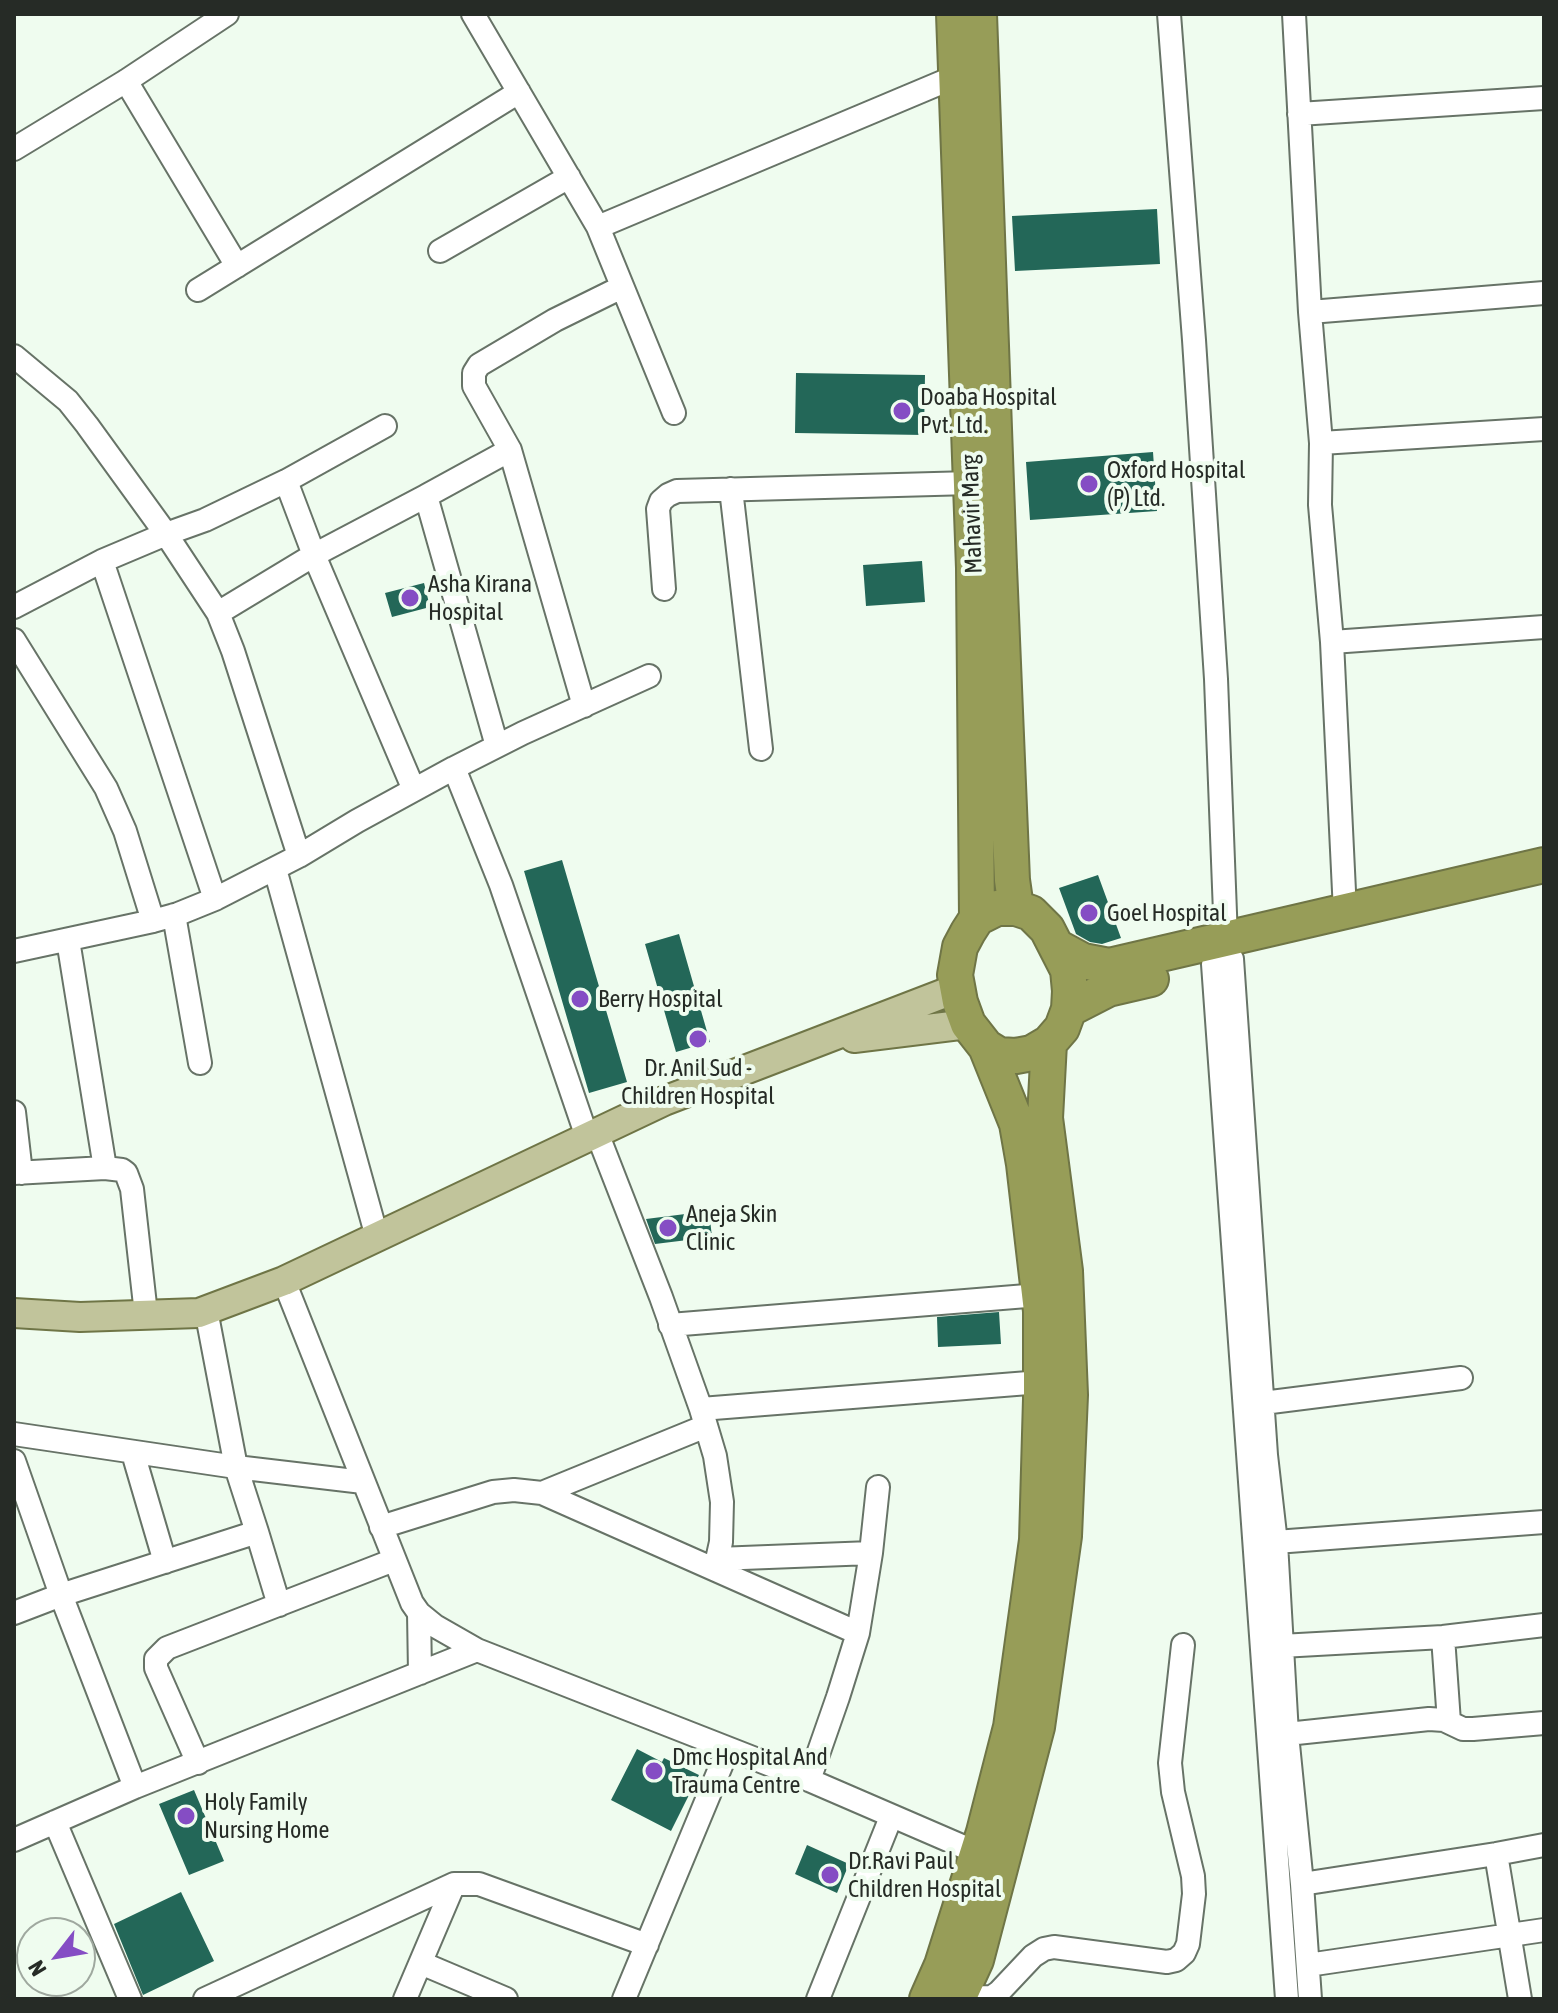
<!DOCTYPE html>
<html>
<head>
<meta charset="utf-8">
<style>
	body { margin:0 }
	#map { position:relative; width:1558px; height:2013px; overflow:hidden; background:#effcef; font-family:"Asap Condensed",sans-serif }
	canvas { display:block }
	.frame { position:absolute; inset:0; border:16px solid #262b26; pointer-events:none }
	.north { position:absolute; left:16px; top:1917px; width:80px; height:80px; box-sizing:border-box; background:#effcef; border:2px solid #9fa89f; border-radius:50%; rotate:239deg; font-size:22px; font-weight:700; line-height:32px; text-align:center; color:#262b26 }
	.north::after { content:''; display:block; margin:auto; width:28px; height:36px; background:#854dc4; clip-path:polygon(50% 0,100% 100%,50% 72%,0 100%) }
</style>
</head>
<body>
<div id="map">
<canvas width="1558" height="2013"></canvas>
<div class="frame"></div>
<div class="north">N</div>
</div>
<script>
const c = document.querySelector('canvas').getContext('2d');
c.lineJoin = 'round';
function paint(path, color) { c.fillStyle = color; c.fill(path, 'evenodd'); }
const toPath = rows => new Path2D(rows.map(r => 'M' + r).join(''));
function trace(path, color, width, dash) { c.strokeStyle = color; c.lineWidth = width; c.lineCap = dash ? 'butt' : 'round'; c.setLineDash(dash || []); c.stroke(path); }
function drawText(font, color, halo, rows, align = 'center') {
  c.font = font + ' "Asap Condensed",sans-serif'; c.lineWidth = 8; c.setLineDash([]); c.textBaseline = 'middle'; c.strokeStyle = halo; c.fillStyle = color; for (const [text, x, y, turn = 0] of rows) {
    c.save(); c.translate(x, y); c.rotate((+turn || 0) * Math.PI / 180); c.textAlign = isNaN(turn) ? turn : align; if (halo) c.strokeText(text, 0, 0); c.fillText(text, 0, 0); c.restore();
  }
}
paint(toPath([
	[1157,209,1160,264,1015,271,1012,216],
	[796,373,925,375,924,435,795,433],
	[1153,452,1157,511,1030,520,1026,462],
	[922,561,925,602,866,606,863,565],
	[424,583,430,607,392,617,385,593],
	[562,860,627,1082,589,1093,524,871],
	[1098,875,1121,938,1102,944,1090,942,1076,934,1059,888],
	[679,934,710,1042,676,1052,645,944],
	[709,1211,712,1237,655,1244,646,1219],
	[999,1312,1001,1344,938,1347,937,1317],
	[637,1749,662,1762,664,1758,699,1775,671,1831,611,1800],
	[194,1790,224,1861,189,1875,159,1804],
	[807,1845,849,1864,837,1893,795,1874],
	[181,1892,214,1961,143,1995,114,1924]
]), '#236758');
const minor = toPath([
	[473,14,598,227,674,413],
	[1169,14,1194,340,1216,679,1226,939],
	[1294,14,1310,312,1321,443,1320,505,1332,642,1345,912],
	[126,81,237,266],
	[1299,114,1544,98],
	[14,149,126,81,227,14],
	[598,227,957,76],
	[440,251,569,177],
	[198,290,519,92],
	[1310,312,1544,293],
	[14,356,68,401,87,425,166,534,218,613,233,651,299,856],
	[1321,443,1544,429],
	[510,450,584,706],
	[286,481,314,555,414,790],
	[731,489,761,749],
	[102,561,215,899],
	[664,589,658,509,661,501,668,495,677,491,971,483],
	[14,607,102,561,166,534,205,520,286,481,385,426],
	[218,613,314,555,426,496],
	[14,640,106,788,125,831,153,921],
	[1332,642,1544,627],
	[497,746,426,496,510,450,474,386,474,373,479,365,555,320,622,287],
	[454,768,501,885,587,1137],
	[275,869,377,1237],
	[174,915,200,1063],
	[68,940,105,1168],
	[14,951,153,921,178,914,215,899,299,856,357,821,454,768,523,733,649,676],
	[1232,959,1266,1455,1276,1543,1287,1734,1302,1884,1310,1999],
	[1213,964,1287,1999],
	[14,1112,21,1173],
	[597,1133,661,1297,701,1409,715,1456,722,1502,721,1542,715,1569],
	[14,1173,105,1168,122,1170,126,1173,132,1189,146,1314],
	[284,1281,412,1603,419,1613,435,1626,477,1650,809,1780,978,1853],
	[206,1310,236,1467,257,1532,279,1605],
	[670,1325,1039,1295],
	[1263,1403,1461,1378],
	[701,1409,1041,1382],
	[14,1434,236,1467,363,1482],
	[133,1453,165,1562],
	[14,1461,61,1595,135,1787],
	[542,1493,706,1426],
	[381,1527,493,1492,514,1490,542,1493,858,1633],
	[1262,1543,1544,1522],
	[717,1559,871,1553],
	[14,1613,61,1595,257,1532],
	[419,1613,420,1673],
	[1443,1637,1449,1722],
	[1281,1646,1443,1637,1544,1625],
	[1287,1734,1429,1719,1444,1720,1463,1729,1473,1729,1544,1723],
	[198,1763,156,1668,156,1659,167,1648,394,1560],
	[809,1780,838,1697,858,1633,871,1553,878,1487],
	[55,1822,130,1999],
	[14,1840,135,1787,477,1650],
	[1496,1854,1520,1999],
	[1302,1884,1496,1854,1544,1845],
	[421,1963,506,1999],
	[1308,1965,1544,1930],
	[959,1998,992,1997,999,1992,1033,1956,1044,1949,1054,1947,1167,1962,1176,1960,1184,1953,1188,1944,1194,1894,1193,1876,1173,1792,1170,1763,1183,1645],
	[205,1999,454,1884,479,1884,647,1945],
	[405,1999,454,1884],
	[624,1999,728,1749],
	[818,1999,891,1817]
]);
const major = toPath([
	[854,1038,968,1024],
	[14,1313,80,1317,199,1313,284,1281,664,1101,958,988]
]);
const highway = toPath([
	[954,14,974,568,977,918],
	[979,14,999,567,1012,880,1016,908],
	[997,908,1016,908,1031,913,1047,929,1068,970,1070,991,1069,1009,1062,1028,1049,1043,1032,1053,1016,1056,999,1055,986,1047,968,1024,960,1002,955,975,960,947,968,932,977,918,997,908],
	[1057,947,1083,961,1109,966,1544,865],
	[1069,1009,1108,989,1151,979],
	[927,1999,942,1965,984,1832,1011,1727,1037,1540,1041,1399,1041,1311,1024,1164,1017,1124,986,1047],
	[958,1999,976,1960,1037,1727,1064,1536,1070,1395,1065,1271,1045,1118,1049,1043]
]);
trace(minor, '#677367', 26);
trace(major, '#6f7546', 32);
trace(highway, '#6f7546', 38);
trace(minor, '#fff', 22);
trace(major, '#c1c49b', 28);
trace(highway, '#979d58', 34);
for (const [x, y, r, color] of [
	[902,411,10,"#854dc4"],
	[1089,484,10,"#854dc4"],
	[410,598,10,"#854dc4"],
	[1089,913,10,"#854dc4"],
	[580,999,10,"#854dc4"],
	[698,1039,10,"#854dc4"],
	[668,1228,10,"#854dc4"],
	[654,1771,10,"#854dc4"],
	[186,1816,10,"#854dc4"],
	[830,1875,10,"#854dc4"]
]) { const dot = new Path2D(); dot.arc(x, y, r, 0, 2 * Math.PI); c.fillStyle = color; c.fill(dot); trace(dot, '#effcef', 3); }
drawText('24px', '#262b26', '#effcef', [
	["Doaba Hospital",920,397],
	["Pvt. Ltd.",920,425],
	["Oxford Hospital",1107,470],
	["(P) Ltd.",1107,498],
	["Asha Kirana",428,584],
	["Hospital",428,612],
	["Goel Hospital",1107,913],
	["Berry Hospital",598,999],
	["Dr. Anil Sud -",698,1068,"center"],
	["Children Hospital",698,1096,"center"],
	["Aneja Skin",686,1214],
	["Clinic",686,1242],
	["Dmc Hospital And",672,1757],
	["Trauma Centre",672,1785],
	["Holy Family",204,1802],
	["Nursing Home",204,1830],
	["Dr.Ravi Paul",848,1861],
	["Children Hospital",848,1889]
], 'left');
drawText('24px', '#262b26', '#effcef', [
	["Mahavir Marg",972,514,-92]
]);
</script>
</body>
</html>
